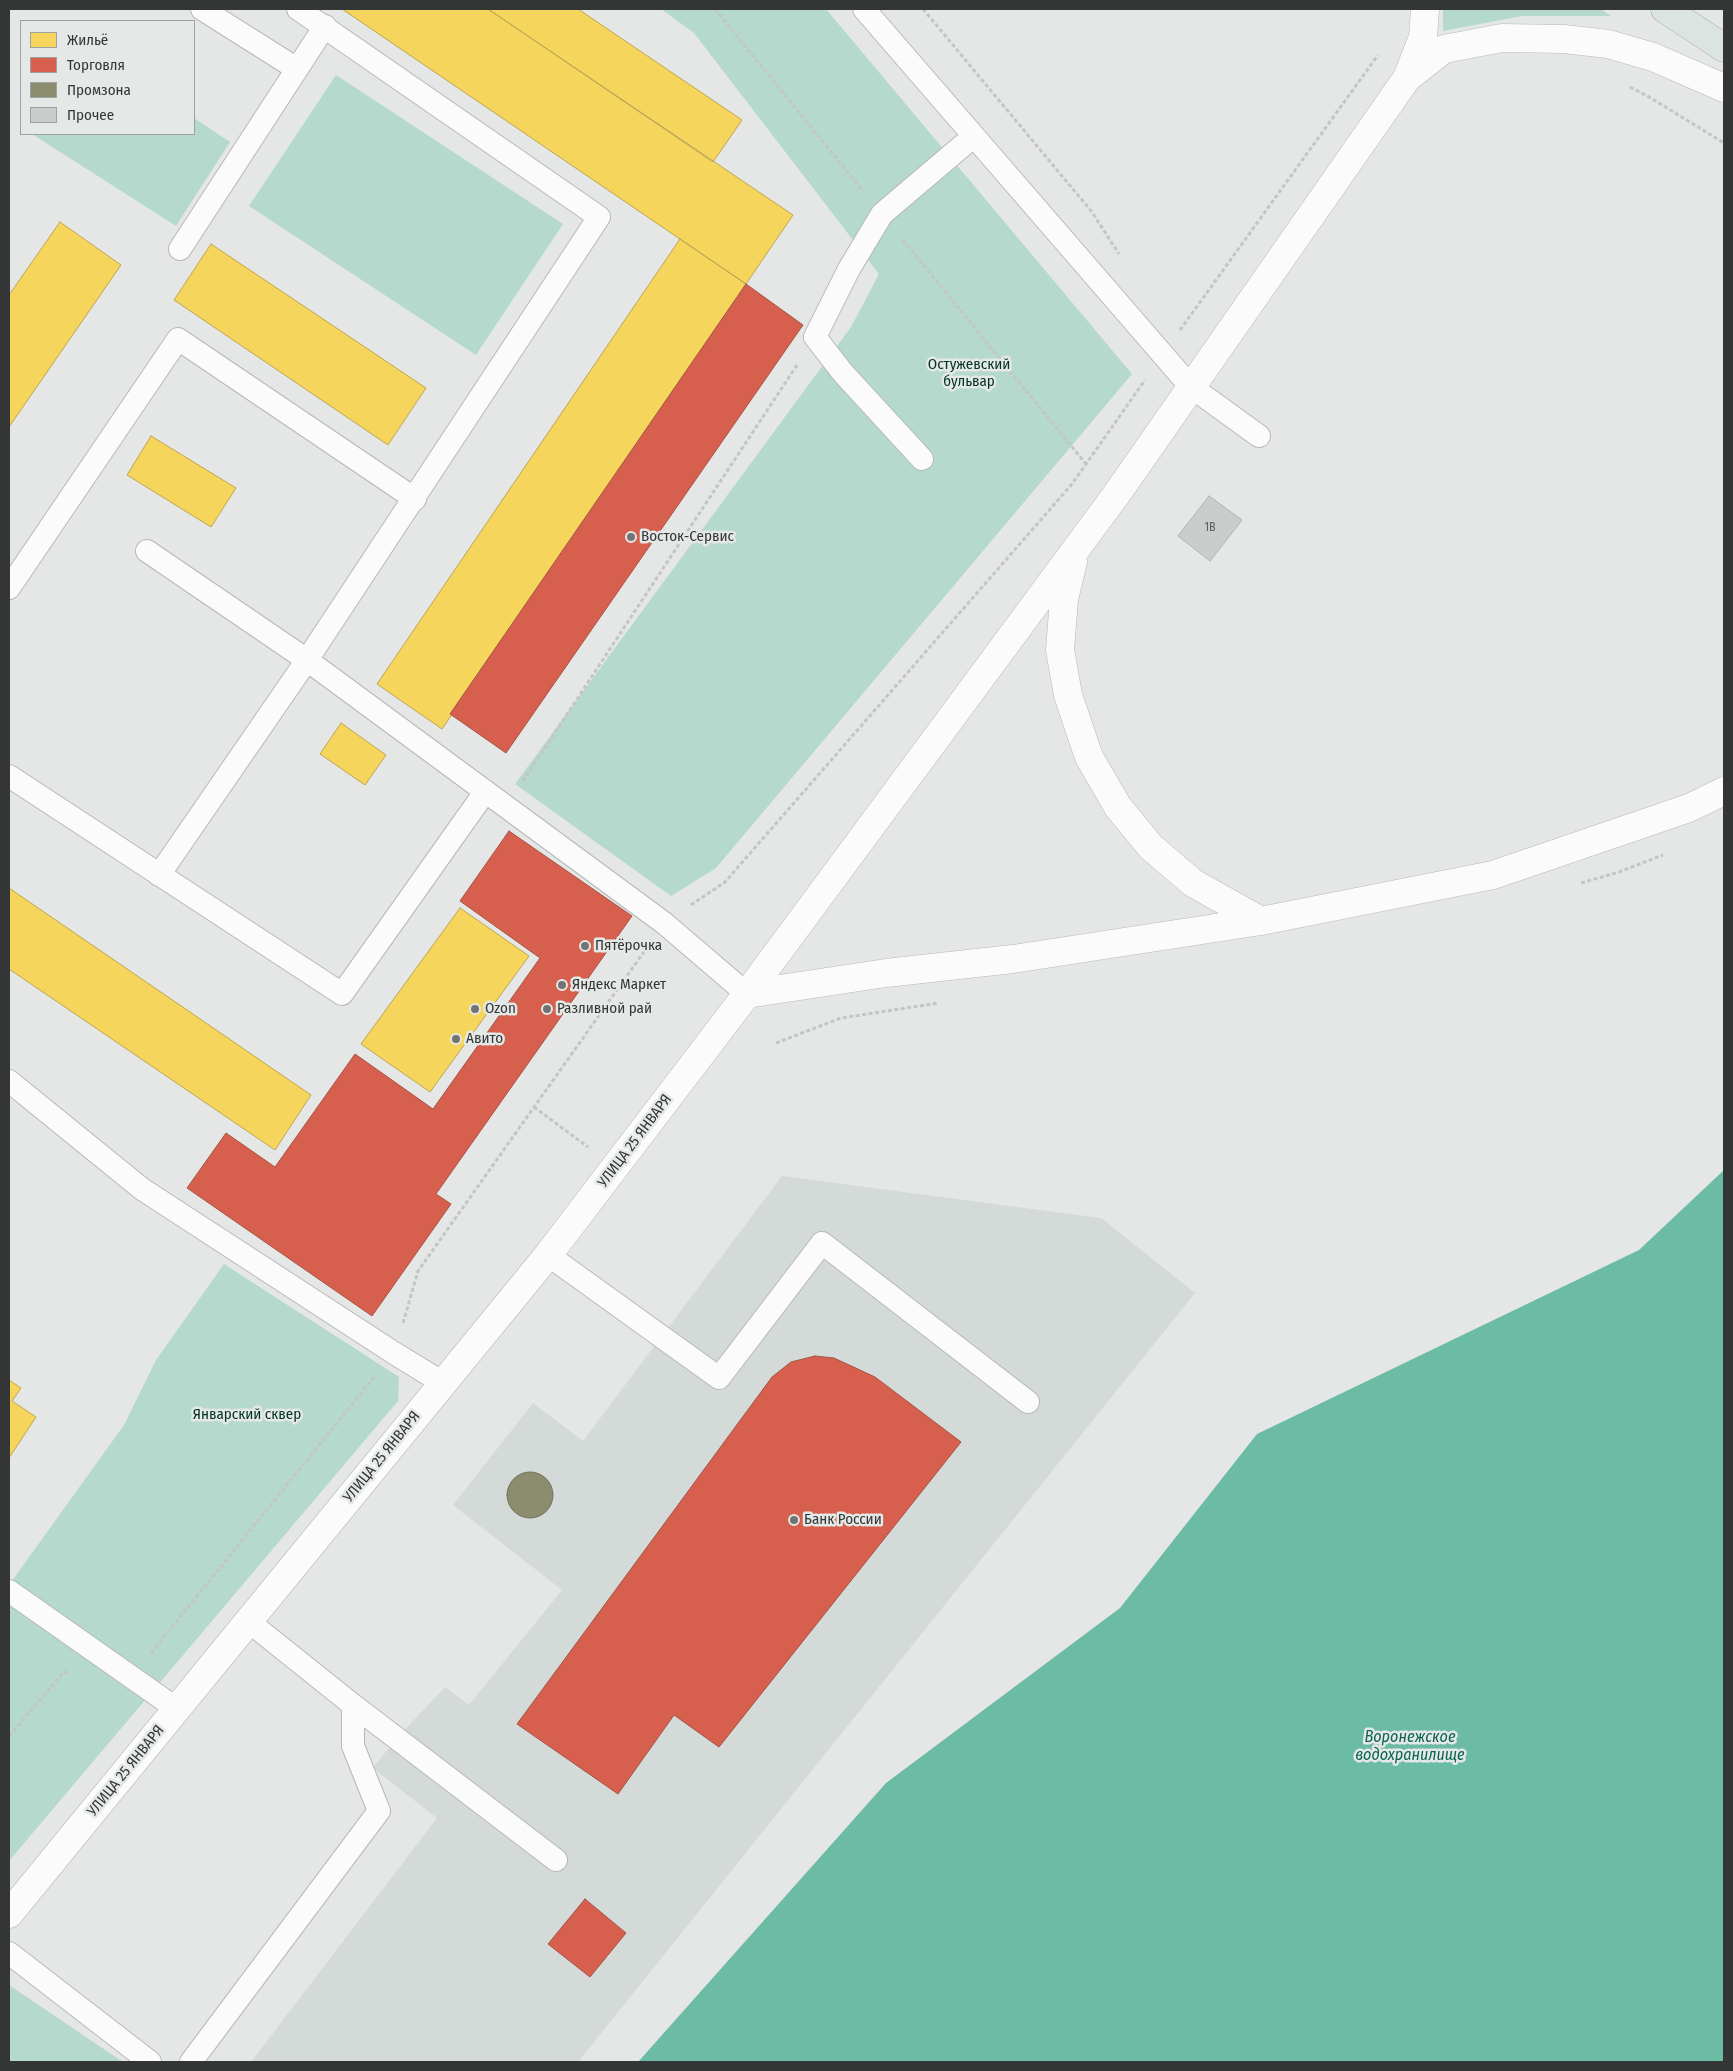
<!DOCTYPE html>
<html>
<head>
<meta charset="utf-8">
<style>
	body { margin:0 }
	#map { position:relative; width:1733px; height:2071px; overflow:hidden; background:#e5e7e6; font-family:"Fira Sans Condensed",sans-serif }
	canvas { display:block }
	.frame { position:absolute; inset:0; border:10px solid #343635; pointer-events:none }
	.legend { position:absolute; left:20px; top:20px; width:175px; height:115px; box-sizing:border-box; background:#e4e8e6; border:1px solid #9ea19f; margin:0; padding:6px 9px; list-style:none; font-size:15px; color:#343635 }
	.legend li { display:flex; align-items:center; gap:10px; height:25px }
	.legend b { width:25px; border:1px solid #9ea19f }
</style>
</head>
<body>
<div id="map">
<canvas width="1733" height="2071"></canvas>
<div class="frame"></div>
<ul class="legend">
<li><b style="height:14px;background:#f6d55c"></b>Жильё</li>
<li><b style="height:14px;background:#d6604d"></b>Торговля</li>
<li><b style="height:14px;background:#8c8c6e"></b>Промзона</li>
<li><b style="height:14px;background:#cbcdcc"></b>Прочее</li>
</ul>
</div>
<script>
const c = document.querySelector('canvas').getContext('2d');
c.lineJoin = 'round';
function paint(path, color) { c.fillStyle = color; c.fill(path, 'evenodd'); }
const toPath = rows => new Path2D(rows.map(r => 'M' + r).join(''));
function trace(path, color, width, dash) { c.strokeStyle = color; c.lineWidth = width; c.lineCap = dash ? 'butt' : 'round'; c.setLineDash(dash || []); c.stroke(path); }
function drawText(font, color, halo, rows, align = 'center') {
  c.font = font + ' "Fira Sans Condensed",sans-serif'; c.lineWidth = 5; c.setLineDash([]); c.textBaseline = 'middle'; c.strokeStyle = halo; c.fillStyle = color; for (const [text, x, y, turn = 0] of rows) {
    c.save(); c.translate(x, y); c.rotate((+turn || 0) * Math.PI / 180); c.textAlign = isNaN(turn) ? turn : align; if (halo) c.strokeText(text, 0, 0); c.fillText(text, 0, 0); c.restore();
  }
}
paint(toPath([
	[782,1176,1101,1218,1195,1293,578,2062,251,2062,437,1818,373,1768,397,1738,445,1687,469,1705,562,1590,453,1505,533,1403,583,1441]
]), '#d3dad7');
paint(toPath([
	[661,9,826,9,1132,374,716,868,671,896,515,784,851,327,879,274,694,33],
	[1443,9,1601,9,1611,16,1522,16,1443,31],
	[336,75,563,224,476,355,249,206],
	[194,118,230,142,176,226,32,134,194,134],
	[224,1264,399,1377,398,1401,9,1861,9,1585,124,1425,156,1360],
	[9,1985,123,2062,9,2062]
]), '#b5d9cc');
paint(toPath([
	[1724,1170,1724,2062,638,2062,886,1783,1120,1608,1257,1434,1639,1250]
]), '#6cbca5');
const homes = toPath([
	[342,9,488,9,793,215,746,284,342,9],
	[488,9,578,9,742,120,713,162,488,9],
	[60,222,121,265,9,427,9,295,60,222],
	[680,239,746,284,442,729,377,684,680,239],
	[211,244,426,388,388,445,174,300,211,244],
	[151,436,236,488,211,527,127,475,151,436],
	[341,723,386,755,365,785,320,754,341,723],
	[9,888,311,1095,275,1150,9,969,9,888],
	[460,908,529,956,430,1092,361,1044,460,908],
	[9,1380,21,1388,12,1401,36,1417,9,1458,9,1380]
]);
paint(homes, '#f6d55c');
trace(homes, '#bca550', 1);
const shops = toPath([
	[746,284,803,325,506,753,450,714,746,284],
	[509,831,632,916,436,1194,451,1204,372,1316,187,1188,226,1133,275,1167,355,1054,433,1109,540,958,460,901,509,831],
	[815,1356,834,1358,875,1377,961,1442,719,1747,674,1715,618,1794,517,1724,772,1377,791,1362,815,1356],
	[585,1899,626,1933,590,1977,548,1944,585,1899]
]);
paint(shops, '#d6604d');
trace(shops, '#a55346', 1);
const industry = toPath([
	'507 1495a23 23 0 1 1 46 0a23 23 0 1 1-46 0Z'
]);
paint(industry, '#8c8c6e');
trace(industry, '#72725d', 1);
const building = toPath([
	[1209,496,1242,520,1210,561,1178,536,1209,496]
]);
paint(building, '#cbcdcc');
trace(building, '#b0b2b1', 1);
const service = toPath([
	[202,9,297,69],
	[864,9,1190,386,1259,436],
	[180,249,325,26],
	[922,459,843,373,815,337,849,269,882,214,974,136],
	[147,551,307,660,664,923,747,994],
	[9,588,178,339,415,499],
	[9,776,342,994,485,792],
	[159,875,307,660,599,217,298,9],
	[9,1081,142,1189,394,1353,443,1383],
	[548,1255,719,1378,822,1243,1028,1402],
	[9,1591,177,1709],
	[248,1621,353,1705,556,1860],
	[9,1953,150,2062],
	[191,2062,379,1811,353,1746,353,1705]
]);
const tertiary = toPath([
	[1407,78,1444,49,1502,38,1564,39,1608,44,1653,57,1724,88],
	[1073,562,1064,599,1060,650,1068,695,1089,757,1118,807,1151,847,1193,883,1261,921],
	[747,994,886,973,1013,959,1261,921,1493,875,1689,808,1724,791],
	[9,1914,548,1255,747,994,1116,495,1407,78,1423,37,1425,9]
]);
const primary = toPath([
	[1665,9,1724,48]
]);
trace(service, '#b6b8b7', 24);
trace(tertiary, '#b6b8b7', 29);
trace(primary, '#97a4a0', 29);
trace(toPath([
	[715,9,863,191],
	[923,9,1092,212,1119,254],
	[1630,87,1651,98,1724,143],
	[903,240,1086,464],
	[1180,330,1378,55],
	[523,781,797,365],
	[1581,883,1619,872,1663,855],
	[691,905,725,882,1072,484,1145,380],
	[776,1043,841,1018,939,1003],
	[534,1107,588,1147],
	[403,1323,418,1271,646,949],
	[151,1653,375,1376],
	[9,1736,64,1672,69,1673]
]), '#c4c5c5', 3, [4, 2.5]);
trace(service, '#fbfbfb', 22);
trace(tertiary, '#fbfbfb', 28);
trace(primary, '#dce4e2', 28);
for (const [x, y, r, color] of [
	[631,537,5,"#727473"],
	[585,946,5,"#727473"],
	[562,985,5,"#727473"],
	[475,1009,5,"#727473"],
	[547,1009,5,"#727473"],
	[456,1039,5,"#727473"],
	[794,1520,5,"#727473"]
]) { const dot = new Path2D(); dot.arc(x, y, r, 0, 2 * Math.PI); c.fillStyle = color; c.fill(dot); trace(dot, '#e4e8e6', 2); }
drawText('12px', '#5c5e5d', null, [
	["1В",1210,528]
]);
drawText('15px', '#003326', '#e4e8e6', [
	["Остужевский",969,365],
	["бульвар",969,382],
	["Январский сквер",247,1415]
]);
drawText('15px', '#343635', '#e4e8e6', [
	["Восток-Сервис",641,537],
	["Пятёрочка",595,946],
	["Яндекс Маркет",572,985],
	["Ozon",485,1009],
	["Разливной рай",557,1009],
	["Авито",466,1039],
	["Банк России",804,1520]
], 'left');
drawText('15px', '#343635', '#e4e8e6', [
	["УЛИЦА 25 ЯНВАРЯ",635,1141,-53],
	["УЛИЦА 25 ЯНВАРЯ",382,1457,-51],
	["УЛИЦА 25 ЯНВАРЯ",126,1771,-51]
]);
drawText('italic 16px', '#0c654f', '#e4e8e6', [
	["Воронежское",1410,1738],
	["водохранилище",1410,1756]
]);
</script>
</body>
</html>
